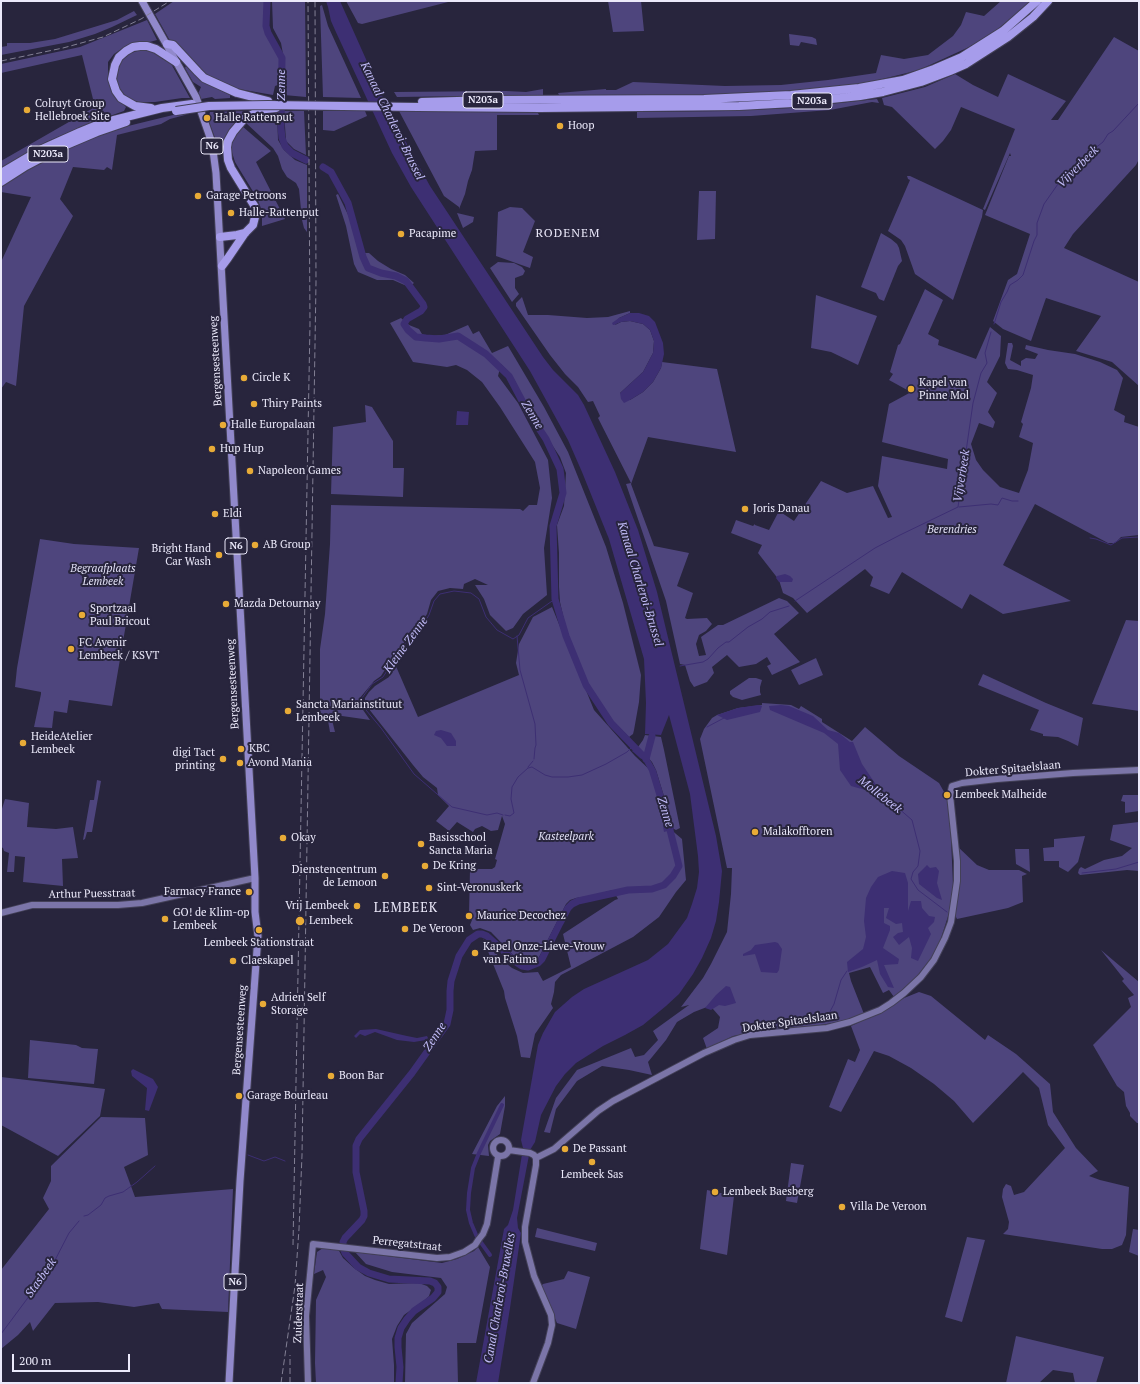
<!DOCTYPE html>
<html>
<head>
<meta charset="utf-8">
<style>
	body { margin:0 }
	#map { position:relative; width:1140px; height:1384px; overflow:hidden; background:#28253d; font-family:"PT Serif",serif }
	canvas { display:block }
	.frame { position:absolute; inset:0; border:2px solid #ebe9fa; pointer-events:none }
	.scale { position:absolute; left:12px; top:1354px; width:118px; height:18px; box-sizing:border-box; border:2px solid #ebe9fa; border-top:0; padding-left:5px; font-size:12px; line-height:14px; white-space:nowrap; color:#ebe9fa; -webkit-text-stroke:3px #28253d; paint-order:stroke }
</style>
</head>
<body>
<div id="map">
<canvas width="1140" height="1384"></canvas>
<div class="frame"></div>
<div class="scale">200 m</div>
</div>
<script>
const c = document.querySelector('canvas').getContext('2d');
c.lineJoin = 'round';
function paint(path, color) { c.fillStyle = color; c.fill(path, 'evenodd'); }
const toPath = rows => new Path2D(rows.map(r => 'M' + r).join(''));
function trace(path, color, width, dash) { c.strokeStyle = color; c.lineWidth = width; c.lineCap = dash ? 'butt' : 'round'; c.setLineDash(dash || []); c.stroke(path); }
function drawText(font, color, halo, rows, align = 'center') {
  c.font = font + ' "PT Serif",serif'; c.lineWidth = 4; c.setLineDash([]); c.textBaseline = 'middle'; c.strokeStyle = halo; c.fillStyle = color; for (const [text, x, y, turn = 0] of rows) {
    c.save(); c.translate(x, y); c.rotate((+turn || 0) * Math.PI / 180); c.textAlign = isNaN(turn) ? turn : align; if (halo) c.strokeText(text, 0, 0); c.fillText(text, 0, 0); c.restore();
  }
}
paint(toPath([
	[174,1,265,1,265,22,267,33,280,58,278,85,275,86,273,95,233,88,212,79,194,65,180,49,169,39,155,14],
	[272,1,305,1,306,97,284,95,283,54,281,43,273,28],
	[346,1,452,1,362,24,358,23],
	[608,1,641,1,644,31,613,32],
	[1001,1,1031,1,998,29,980,42,919,70,862,84,745,95,560,97,558,93,606,89,606,90,616,90,633,82,725,86,781,85,828,80,876,73,881,55,904,59,928,55,953,36,961,25,966,12,984,16],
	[322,5,328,26,361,98,323,97,320,6],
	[134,11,137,15,112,27,95,34,69,42,1,55,1,47,7,46,7,43,30,43,55,39,117,20],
	[147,20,157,40,146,43,134,43,126,46,114,54,108,62,108,73,111,88,116,97,126,107,124,111,93,122,46,142,1,169,1,161,95,107,82,55,1,73,1,64,80,47],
	[789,34,812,37,816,39,817,45,801,42,799,46,790,45],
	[1114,37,1139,51,1139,159,1136,165,1073,234,1064,248,1139,282,1139,386,1112,362,1076,351,1101,316,1046,298,1031,341,1003,329,993,321,1008,280,1017,274,1030,234,985,215,1009,156,1011,156,1010,153,985,210,983,209,1015,129,961,107,951,130,943,141,935,149,892,107,884,105,882,98,925,87,955,74,973,85,998,97,1008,74,1066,101,1051,120,1058,120],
	[140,50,148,50,157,52,169,60,190,98,182,98,155,102,138,102,126,97,120,90,117,83,117,73,122,59,131,53],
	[186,66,210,85,230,95,230,98,215,99,212,97,201,99,198,94,201,87,193,82,185,68],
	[543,89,543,95,397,97,394,92,506,91,526,92],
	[877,99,879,103,872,102,830,110,751,116,637,118,637,112,725,111,789,108],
	[246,111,250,112,224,152,221,154,208,119,210,112],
	[284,111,304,111,306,155,294,149,286,141],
	[323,111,365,111,367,116,334,131,323,130],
	[399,111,489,111,538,113,539,115,497,115,497,150,475,151,472,170,468,181,465,194,459,209,459,207,444,196],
	[187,113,185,115,170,119,161,124,117,135,112,170,107,167,104,170,73,167,60,199,73,216,24,306,16,386,6,382,1,389,1,262,31,197,1,192,1,185,26,169,80,142,128,126,173,115],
	[277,113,278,140,284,150,295,160,307,165,307,232,304,228,302,220,299,189,296,183,287,177,282,169,278,156,273,148,246,123,254,118,263,115],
	[242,126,271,151,256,162,285,219,262,226,262,211,257,198,235,162,231,149,232,142],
	[907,176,910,176,983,210,982,217,953,300,915,274,905,246,901,240,888,231,910,180,908,179],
	[699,191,716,191,715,239,697,240],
	[338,194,353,225,363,253,369,253,378,261,391,269,405,275,414,283,409,287,393,280,377,280,358,272,354,264,346,226,336,195],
	[510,207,522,208,535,221,523,252,533,257,530,268,496,256,498,212],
	[457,213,474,217,473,222,463,228],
	[881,233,891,239,897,244,899,248,902,261,898,266,884,301,879,299,876,293,861,287],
	[498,262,514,263,522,267,525,271,523,275,515,278,515,288,519,294,512,302,490,268],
	[925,289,943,300,928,334,939,340,938,345,976,359,990,327,1001,336,1000,356,987,382,997,393,988,412,995,422,993,428,979,423,971,444,976,460,983,470,1000,487,1019,493,1028,470,1033,443,1019,437,1023,424,1021,422,1031,388,1033,375,1017,370,1008,369,1005,363,1008,343,1012,343,1013,346,1010,360,1021,366,1021,361,1026,358,1035,359,1038,354,1025,349,1026,345,1048,350,1075,354,1100,362,1117,370,1123,378,1114,410,1125,416,1124,422,1139,427,1139,535,1121,537,1115,543,1108,543,1035,504,1003,565,1071,601,1003,614,970,594,962,609,902,572,889,594,870,586,873,577,865,569,807,613,793,598,783,593,779,580,758,553,762,545,731,533,736,520,753,526,755,524,755,525,769,530,779,511,794,521,821,481,847,493,873,486,888,518,892,517,878,486,882,456,947,469,948,459,882,442,889,404,913,391,909,391,889,380,893,374,890,372,898,345,900,344],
	[816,295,877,316,858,365,831,352,811,348],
	[522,297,528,315,548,315,587,318,608,317,630,311,630,313,619,318,615,325,621,322,630,321,643,324,650,330,654,341,653,353,643,372,620,393,630,400,643,392,653,382,661,368,662,362,717,369,736,452,648,437,631,484,654,546,689,553,677,586,693,593,685,618,687,619,707,618,712,624,706,631,699,635,696,644,699,656,706,655,701,637,718,625,723,625,779,598,787,601,799,613,774,634,800,662,772,675,767,666,771,664,767,657,756,664,739,667,727,655,712,667,714,673,707,682,694,687,690,681,685,665,680,664,666,601,626,484,631,483,598,418,600,416,593,401,588,402,578,387,565,374,550,355,516,306,516,303],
	[401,318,409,325,419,329,422,334,427,336,445,335,468,325,473,334,479,331,492,353,508,346,544,407,568,452,606,547,623,603,641,675,639,702,634,730,633,734,629,737,613,721,591,688,580,669,565,624,560,602,559,587,559,553,557,525,564,506,566,473,560,457,528,408,515,381,507,370,501,364,498,376,518,403,548,460,552,498,544,548,547,595,523,614,513,628,506,631,490,615,484,599,475,585,488,585,475,579,464,584,463,589,450,588,438,591,431,600,427,614,422,621,396,652,381,676,374,681,359,699,361,707,370,720,342,716,331,716,335,732,330,732,327,715,320,713,320,649,325,614,330,544,331,505,520,509,523,511,529,505,537,505,540,488,535,462,500,407,482,382,467,370,456,365,447,367,413,362,390,323],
	[365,405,372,407,393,441,393,468,404,468,403,497,331,494,333,427,366,422],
	[40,539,74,544,139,548,112,706,69,700,67,713,54,711,52,728,34,727,41,694,41,692,15,687,17,668],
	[552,607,594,710,635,756,651,771,669,828,682,839,686,880,676,892,659,917,633,937,561,975,555,982,554,992,551,1004,553,1008,535,1034,530,1058,521,1057,517,1036,505,998,504,991,483,939,502,960,512,968,523,973,538,972,543,981,571,967,563,934,615,900,618,899,613,890,595,895,576,898,570,900,566,904,537,961,531,963,519,961,491,932,480,928,473,930,470,925,472,920,469,915,470,869,492,869,495,867,497,860,495,859,505,824,502,816,498,830,491,831,482,826,475,829,473,832,457,822,449,831,436,821,449,806,438,795,437,788,423,777,413,765,365,704,365,698,369,692,375,686,389,677,395,664,418,717,519,675,516,663,519,644,533,617],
	[1126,620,1139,621,1139,711,1092,704],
	[816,658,823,675,799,685,791,670],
	[983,674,1046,703,1083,718,1078,746,1068,741,1058,737,1043,736,1043,734,1030,730,1039,710,978,685],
	[749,678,756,678,762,680,760,687,760,692,761,695,742,700,733,697,730,694,730,691],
	[762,703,791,705,799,709,801,706,822,719,822,722,852,741,865,727,899,756,939,783,947,797,951,838,953,885,949,913,937,951,914,980,894,997,889,990,883,993,870,967,849,973,851,981,864,1014,848,1020,821,1025,776,1029,733,1036,707,1049,703,1038,718,1028,720,1017,713,1009,707,1007,694,1012,677,1022,666,1040,648,1062,652,1075,629,1070,602,1066,577,1081,556,1109,550,1133,544,1132,556,1098,577,1070,631,1048,635,1057,644,1055,658,1040,653,1031,689,1005,681,1007,703,978,711,964,727,932,731,894,732,868,727,868,700,739,704,729,712,718,717,715,738,708,762,705],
	[645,735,661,737,664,750,679,823,680,828,676,830,674,829,656,770,652,762,638,747,643,740],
	[97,780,101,781,92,832,87,832,85,839,83,840,90,800,94,800],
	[1123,795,1139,795,1139,811,1125,813,1125,802,1121,801],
	[5,799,29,803,27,827,56,829,73,827,78,858,62,859,63,886,23,882,25,857,15,856,14,872,7,872,9,853,4,851,3,848,1,847,1,812],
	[1139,822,1139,871,1127,870,1080,875,1078,873,1079,869,1081,867,1085,869,1104,860,1122,856,1132,848,1110,840,1113,825],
	[1085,836,1078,862,1068,872,1059,867,1059,861,1044,861,1043,848,1054,847,1054,839],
	[957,846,977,865,989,870,1019,870,1027,874,1022,876,1023,902,1008,908,957,919,955,915,959,886],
	[1015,849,1029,849,1030,872,1016,864],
	[1101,950,1139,982,1139,1123,1137,1123,1130,1116,1130,1113,1126,1106,1124,1092,1117,1086,1093,1045,1131,1007,1128,998,1134,995,1122,981,1124,979],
	[919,992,931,996,985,1040,988,1035,1016,1054,1050,1084,1053,1112,1076,1148,1098,1171,1089,1176,1100,1180,1129,1187,1126,1235,1122,1245,1112,1249,1102,1249,1003,1234,1008,1229,1009,1222,1002,1197,1003,1189,1006,1184,1011,1186,1014,1195,1024,1192,1065,1148,1048,1125,1039,1088,1023,1072,973,1123,954,1101,934,1084,911,1068,889,1056,874,1051,841,1112,829,1107,848,1059,855,1062,860,1050,851,1026,881,1012,904,998],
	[30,1040,76,1045,82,1048,98,1049,94,1084,28,1078],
	[1,1077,105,1089,100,1116,58,1156,1,1125],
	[505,1096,505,1106,500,1134,490,1141,488,1145,489,1156,472,1154,497,1106],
	[101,1117,145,1118,148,1155,124,1167,135,1197,233,1189,228,1312,162,1309,159,1303,134,1307,98,1302,55,1303,33,1331,30,1322,18,1335,1,1349,1,1270,49,1209,43,1198,51,1181,51,1166],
	[791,1163,804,1165,797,1203,786,1201],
	[707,1190,734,1196,727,1255,700,1249],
	[537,1228,597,1243,595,1251,535,1237],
	[1133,1229,1139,1230,1139,1256,1129,1252],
	[967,1237,985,1240,962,1322,945,1317],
	[478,1247,490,1267,476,1343,457,1343,458,1383,405,1383,406,1334,412,1323,445,1294,447,1287,441,1278,392,1272,366,1264,355,1252,442,1263,457,1259,474,1251],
	[323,1248,338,1249,343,1258,354,1268,365,1276,375,1280,389,1284,419,1283,427,1286,431,1290,429,1296,425,1300,404,1315,397,1326,392,1339,394,1365,394,1383,316,1383,315,1363,316,1300,326,1277,323,1270,314,1274,317,1252],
	[568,1271,590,1277,576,1329,557,1323,541,1286,543,1284,564,1279],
	[1016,1336,1104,1357,1096,1383,1075,1383,1073,1373,1053,1370,1039,1383,1006,1383]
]), '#4e457d');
paint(toPath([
	[326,1,340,1,390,113,430,186,543,357,553,370,578,395,584,405,615,472,638,530,657,592,716,836,722,871,719,902,716,921,711,938,702,958,693,974,679,994,666,1006,643,1025,625,1035,603,1046,576,1063,565,1074,556,1086,541,1115,535,1142,530,1150,517,1218,518,1228,521,1233,510,1308,498,1383,476,1383,504,1229,508,1225,513,1210,523,1148,521,1140,538,1045,543,1033,555,1012,572,997,584,989,648,960,668,944,687,918,692,904,697,888,699,872,698,856,690,794,669,715,661,735,645,734,646,703,644,659,609,539,582,472,568,440,530,371,411,187,392,153,335,30,331,21,328,7],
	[630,313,639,313,649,316,655,322,663,343,664,354,661,368,653,382,643,392,630,400,624,403,621,399,620,393,643,372,653,353,654,341,650,330,643,324,630,321,621,322,614,325,613,325,612,323,619,318],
	[457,411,469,412,468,425,456,425],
	[785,574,790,576,793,579,792,582,779,582,776,578,777,576],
	[758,705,762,706,760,712,727,720,717,715,738,708],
	[781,705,789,706,813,716,828,730,839,733,850,742,853,742,862,764,883,795,851,786,840,770,838,744,824,733,770,710,769,706],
	[441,730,451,733,456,741,456,746,447,746,441,738,434,735,436,731],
	[638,747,649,758,656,770,674,829,664,832,663,826,663,817,649,771,643,760,632,751],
	[927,865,930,868,936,867,939,871,937,883,942,900,937,898,919,884,918,874],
	[892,871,905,873,908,883,908,911,911,901,921,901,922,908,929,916,935,917,934,922,928,928,931,934,918,961,911,958,912,948,909,937,899,945,893,937,898,933,903,932,902,923,896,924,886,918,889,908,884,908,884,923,890,926,890,930,883,948,899,959,898,964,884,965,894,988,888,987,880,974,877,960,862,967,848,972,847,962,863,949,866,937,864,921,866,898,871,887,878,877],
	[775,942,778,943,782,949,779,970,777,973,761,972,755,954,743,956,743,954,751,950,755,945],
	[726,986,730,987,736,1003,725,1006,719,1005,711,1010,705,1008,716,995],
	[376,1029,407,1036,417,1038,427,1036,428,1038,426,1040,414,1042,397,1040,375,1032,365,1036,360,1034,356,1038,354,1036,360,1030],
	[133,1069,153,1079,158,1087,149,1111,145,1110,147,1088,132,1076,131,1071]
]), '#3d2f73');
trace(toPath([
	[994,324,1001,302,1007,292,1010,285,1018,280,1023,275,1034,241,1037,235,1037,223,1044,204,1058,184,1065,177,1072,175,1090,152,1103,142,1108,134,1113,131,1139,103],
	[959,507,991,504,998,505,1002,498,1012,501,1018,501],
	[1090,538,1096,539,1111,545,1122,538,1139,537],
	[795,601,875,548,900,535,958,507,973,403,981,373,987,363,985,353,991,332],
	[517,636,520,670,535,724,536,745,535,748,534,759],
	[680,666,703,662,708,659,718,648,726,642,729,642,748,627,762,619,770,612,789,606],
	[707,727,724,718],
	[528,767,533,761],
	[882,794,912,820,920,851,918,866,913,872,911,879,918,890,947,912],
	[503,815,497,813,487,815,452,807,414,774,381,728,366,710,362,703,362,698,372,684,383,677,406,642,423,625,429,615,434,601,440,594,454,591,471,593,479,599,486,617,497,630,513,639,519,635,528,618,555,599],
	[505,815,510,816,514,813,511,799,512,787,518,777,528,768,532,767,545,775,552,777,568,777,582,775,606,764,627,752,633,746],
	[1082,873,1116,869,1139,862],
	[825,1021,834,1004,841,980,847,971],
	[248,1155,264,1161,275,1157,285,1161],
	[84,1216,88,1215,101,1205,105,1198,109,1196,123,1192,137,1182,155,1166],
	[1,1334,53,1264,69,1233,79,1221]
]), '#3d2f73', 1);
trace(toPath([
	[490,1255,477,1237,471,1223,468,1210,469,1193,473,1168,479,1153,502,1105]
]), '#3d2f73', 4);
trace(toPath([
	[267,1,266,26,268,33,282,58,281,128,282,138,285,146,292,153,306,160],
	[323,167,331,172,348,203,363,257,368,268,381,273,396,276,406,281,423,304,424,307,421,311,407,319,404,324,408,330,416,337,426,338,439,339,458,336,486,354,509,376,528,412,546,439,560,469,563,493,553,526,555,599,566,636,586,685,611,723,642,755],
	[646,759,652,736],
	[399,1383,400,1367,398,1347,398,1338,401,1328,407,1319,414,1311,433,1298,438,1292,438,1287,435,1283,430,1281,389,1279,369,1273,358,1267,345,1253,343,1248,343,1242,345,1238,362,1220,364,1216,364,1211,356,1172,356,1146,359,1139,412,1073,447,1024,450,1010,450,991,451,981,459,956,469,940,478,934,482,934,487,936,516,962,522,966,528,967,538,963,542,959,560,923,568,908,572,904,578,901,628,890,652,889,664,885,673,876,679,866,668,822]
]), '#3d2f73', 7);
const secondary = toPath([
	[1,913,32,905,118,905,142,903,255,878],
	'493 1148a8 8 0 1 1 16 0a8 8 0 1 1-16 0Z',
	[509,1150,530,1153,534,1155,536,1158],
	[536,1158,554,1149,598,1111,613,1101,704,1053,734,1040,750,1035,827,1028,850,1022,880,1010,891,1003,904,993,921,977,934,960,945,938,951,922,957,881,957,861,950,795,952,786,962,783,997,779,1073,773,1139,770],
	[308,1383,306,1316,313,1244,437,1258,450,1257,464,1252,475,1245,479,1239,483,1234,487,1224,498,1157],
	[533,1383,548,1343,552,1325,551,1315,534,1276,525,1242,525,1227,536,1165,536,1158]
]);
const primary = toPath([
	[142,1,196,97,212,143,216,173,255,878,255,912,258,936,240,1181,229,1383]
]);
const highway = toPath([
	[167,44,173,45,198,72,204,78,237,93,268,101],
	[422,102,493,100,704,99,791,95,859,88,903,80,934,69,962,57,1003,31,1037,1],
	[418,107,540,108,739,106,793,103,860,96,883,92,921,82,950,71,966,64,1008,37,1033,17,1048,1],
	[151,108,135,106,121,98,116,91,112,79,115,65,119,57,126,51,133,47,140,46,147,46,156,49,176,62],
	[1,173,40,150,80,132,102,123,162,108,192,104],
	[1,182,26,166,64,146,97,132,126,122],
	[220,237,237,235,245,233],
	[222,266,228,258,245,233,253,225,255,217,255,207,231,168,228,160,227,147,228,141,233,132,244,119,255,113,266,109,276,108]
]);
trace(secondary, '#434057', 8);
trace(primary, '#434057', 9);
trace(highway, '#434057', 10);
trace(secondary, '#7b75a8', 6);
trace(primary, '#9189cb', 7);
trace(highway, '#a69ceb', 8);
trace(toPath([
	[1,61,63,48,103,37,141,19,170,1],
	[293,1245,310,324,308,1],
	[281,1383,295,1286,299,1229,302,1155,316,282,315,1],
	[290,1383,290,1355]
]), '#838095', 1, [6, 3]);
const highwayBridge = toPath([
	[176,111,209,106,268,105,418,107]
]);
trace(highwayBridge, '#434057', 10, []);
trace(highwayBridge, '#a69ceb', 8);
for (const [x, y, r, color] of [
	[27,110,4,"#e8ab37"],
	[207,118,4,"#e8ab37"],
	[560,126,4,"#e8ab37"],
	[198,196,4,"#e8ab37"],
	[231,213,4,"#e8ab37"],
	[401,234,4,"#e8ab37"],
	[244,378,4,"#e8ab37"],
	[911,389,4,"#e8ab37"],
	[254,404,4,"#e8ab37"],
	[223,425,4,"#e8ab37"],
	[212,449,4,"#e8ab37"],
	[250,471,4,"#e8ab37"],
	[745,509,4,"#e8ab37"],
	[215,514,4,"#e8ab37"],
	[255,545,4,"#e8ab37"],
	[219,555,4,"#e8ab37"],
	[226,604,4,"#e8ab37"],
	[82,615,4,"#e8ab37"],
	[71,649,4,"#e8ab37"],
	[288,711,4,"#e8ab37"],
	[23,743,4,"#e8ab37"],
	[241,749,4,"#e8ab37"],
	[223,759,4,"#e8ab37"],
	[240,763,4,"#e8ab37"],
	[947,795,4,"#e8ab37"],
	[755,832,4,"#e8ab37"],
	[283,838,4,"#e8ab37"],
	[421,844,4,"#e8ab37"],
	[425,866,4,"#e8ab37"],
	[385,876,4,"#e8ab37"],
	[429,888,4,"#e8ab37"],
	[249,892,4,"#e8ab37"],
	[357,906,4,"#e8ab37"],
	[469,916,4,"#e8ab37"],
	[165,919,4,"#e8ab37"],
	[300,921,5,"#e8ab37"],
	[405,929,4,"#e8ab37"],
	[259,930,4,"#e8ab37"],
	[475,953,4,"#e8ab37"],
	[233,961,4,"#e8ab37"],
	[263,1004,4,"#e8ab37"],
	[331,1076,4,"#e8ab37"],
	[239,1096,4,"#e8ab37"],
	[565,1149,4,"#e8ab37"],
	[592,1162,4,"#e8ab37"],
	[715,1192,4,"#e8ab37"],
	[842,1207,4,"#e8ab37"]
]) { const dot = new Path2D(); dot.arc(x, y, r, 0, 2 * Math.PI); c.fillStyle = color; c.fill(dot); trace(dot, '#28253d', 1.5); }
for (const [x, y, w] of [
	[483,100,40],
	[812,101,40],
	[212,146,22],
	[48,154,40],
	[236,546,22],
	[235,1282,22]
]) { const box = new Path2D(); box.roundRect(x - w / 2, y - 8, w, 16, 3); c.fillStyle = '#28253d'; c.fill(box); trace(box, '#ebe9fa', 1); }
drawText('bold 10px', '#ebe9fa', null, [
	["N203a",483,100],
	["N203a",812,101],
	["N6",212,146],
	["N203a",48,154],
	["N6",236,546],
	["N6",235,1282]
]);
drawText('11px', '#ebe9fa', '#28253d', [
	["Colruyt Group",35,104],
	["Hellebroek Site",35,117],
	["Halle Rattenput",215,118],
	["Hoop",568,126],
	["Garage Petroons",206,196],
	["Halle-Rattenput",239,213],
	["Pacapime",409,234],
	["Circle K",252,378],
	["Kapel van",919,383],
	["Pinne Mol",919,396],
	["Thiry Paints",262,404],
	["Halle Europalaan",231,425],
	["Hup Hup",220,449],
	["Napoleon Games",258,471],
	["Joris Danau",753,509],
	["Eldi",223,514],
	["AB Group",263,545],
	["Bright Hand",211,549,"right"],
	["Car Wash",211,562,"right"],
	["Mazda Detournay",234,604],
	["Sportzaal",90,609],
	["Paul Bricout",90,622],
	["FC Avenir",79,643],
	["Lembeek / KSVT",79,656],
	["Sancta Mariainstituut",296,705],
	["Lembeek",296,718],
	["HeideAtelier",31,737],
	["Lembeek",31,750],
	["KBC",249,749],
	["digi Tact",215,753,"right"],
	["printing",215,766,"right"],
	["Avond Mania",248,763],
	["Lembeek Malheide",955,795],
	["Malakofftoren",763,832],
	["Okay",291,838],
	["Basisschool",429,838],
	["Sancta Maria",429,851],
	["De Kring",433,866],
	["Dienstencentrum",377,870,"right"],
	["de Lemoon",377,883,"right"],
	["Sint-Veronuskerk",437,888],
	["Farmacy France",241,892,"right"],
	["Vrij Lembeek",349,906,"right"],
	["GO! de Klim-op",173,913],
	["Lembeek",173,926],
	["Maurice Decochez",477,916],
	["Lembeek",309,921],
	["De Veroon",413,929],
	["Lembeek Stationstraat",259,943,"center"],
	["Kapel Onze-Lieve-Vrouw",483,947],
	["van Fatima",483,960],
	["Claeskapel",241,961],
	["Adrien Self",271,998],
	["Storage",271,1011],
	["Boon Bar",339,1076],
	["Garage Bourleau",247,1096],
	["De Passant",573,1149],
	["Lembeek Sas",592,1175,"center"],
	["Lembeek Baesberg",723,1192],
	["Villa De Veroon",850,1207]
], 'left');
drawText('11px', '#ebe9fa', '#28253d', [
	["Bergensesteenweg",216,361,-93],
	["Bergensesteenweg",233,684,-93],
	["Dokter Spitaelslaan",1013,769,-5],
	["Arthur Puesstraat",92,894,-1],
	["Dokter Spitaelslaan",790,1022,-8],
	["Bergensesteenweg",240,1030,-86],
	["Perregatstraat",407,1244,6],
	["Zuiderstraat",299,1313,-88]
]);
drawText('italic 11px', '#e2e1f6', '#28253d', [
	["Berendries",952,530],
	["Begraafplaats",103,569],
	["Lembeek",103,582],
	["Kasteelpark",566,837]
]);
drawText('italic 12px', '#c3bdfa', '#28253d', [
	["Zenne",282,85,-90],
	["Kanaal Charleroi-Brussel",392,121,64],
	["Vijverbeek",1078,167,-45],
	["Zenne",532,415,59],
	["Vijverbeek",962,476,-81],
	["Kanaal Charleroi-Brussel",640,584,73],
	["Kleine Zenne",406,645,-54],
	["Mollebeek",880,795,38],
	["Zenne",665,812,73],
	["Zenne",435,1037,-57],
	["Stasbeek",41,1278,-55],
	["Canal Charleroi-Bruxelles",500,1298,-80]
]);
c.letterSpacing = '1px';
drawText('12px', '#ebe9fa', '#28253d', [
	["RODENEM",568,234]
]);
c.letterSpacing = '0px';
c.letterSpacing = '1px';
drawText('13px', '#ebe9fa', '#28253d', [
	["LEMBEEK",406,908]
]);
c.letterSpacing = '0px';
</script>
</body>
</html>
